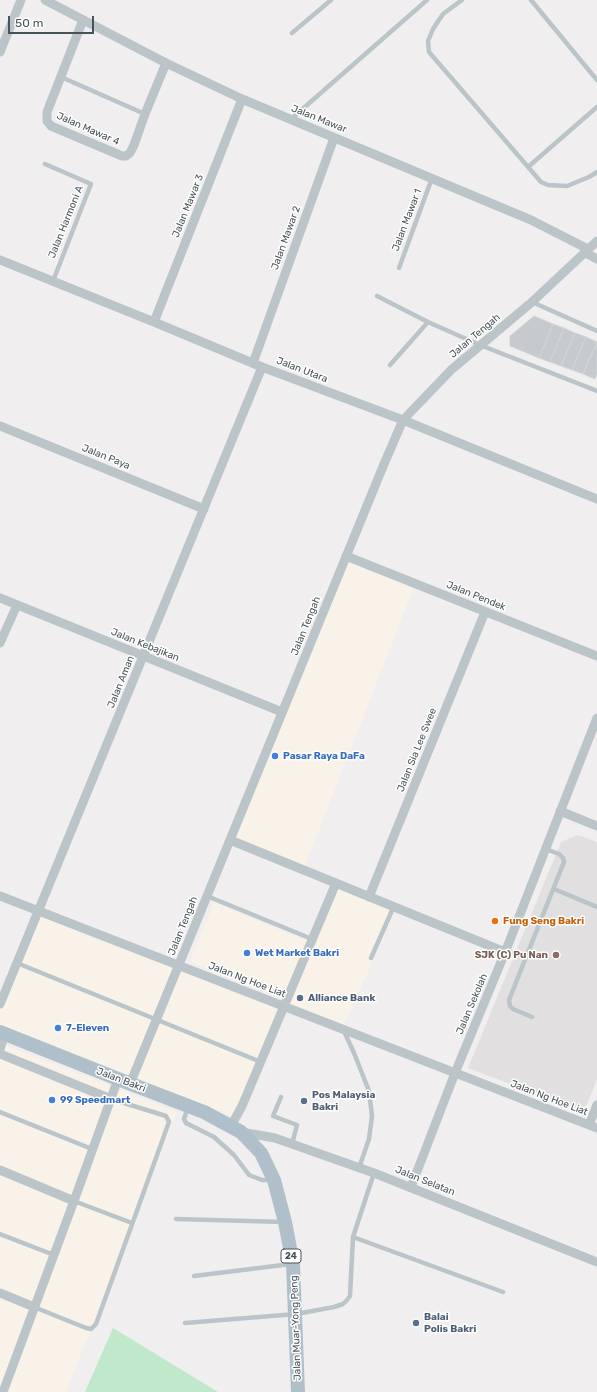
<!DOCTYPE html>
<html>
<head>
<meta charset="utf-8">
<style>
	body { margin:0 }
	#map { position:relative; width:597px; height:1392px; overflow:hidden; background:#f0eeee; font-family:Rubik,sans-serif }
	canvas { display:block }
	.scale { position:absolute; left:8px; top:16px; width:86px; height:18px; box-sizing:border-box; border:2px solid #485359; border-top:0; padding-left:5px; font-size:12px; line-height:14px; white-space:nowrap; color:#485359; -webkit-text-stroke:3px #fff; paint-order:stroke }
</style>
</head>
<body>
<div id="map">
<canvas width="597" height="1392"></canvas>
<div class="scale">50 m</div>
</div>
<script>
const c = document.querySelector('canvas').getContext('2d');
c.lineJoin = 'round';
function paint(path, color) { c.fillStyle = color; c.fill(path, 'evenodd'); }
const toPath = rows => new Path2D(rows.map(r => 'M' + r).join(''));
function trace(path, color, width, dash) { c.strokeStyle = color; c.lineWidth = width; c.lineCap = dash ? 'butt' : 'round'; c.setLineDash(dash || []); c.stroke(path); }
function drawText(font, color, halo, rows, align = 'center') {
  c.font = font + ' Rubik,sans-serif'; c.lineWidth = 3; c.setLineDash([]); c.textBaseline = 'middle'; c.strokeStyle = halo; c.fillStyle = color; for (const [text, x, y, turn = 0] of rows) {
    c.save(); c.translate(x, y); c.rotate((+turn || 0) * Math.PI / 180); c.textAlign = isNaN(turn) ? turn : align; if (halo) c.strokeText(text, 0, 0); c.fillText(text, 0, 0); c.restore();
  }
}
paint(toPath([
	[348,562,414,587,305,866,236,837],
	[337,888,395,911,344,1025,288,1005],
	[214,903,307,941,283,999,190,961],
	[33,913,277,1009,251,1077,232,1116,0,1024,0,992],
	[0,1043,177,1112,66,1392,0,1392]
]), '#f9f2e8');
paint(toPath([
	[578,835,597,842,597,1079,584,1112,468,1068,561,842]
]), '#e1dfdf');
paint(toPath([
	[113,1328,218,1392,85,1392]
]), '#c0e9cb');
const building = toPath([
	[534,316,553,324,539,358,510,346,510,336,534,316],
	[553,324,564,328,550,362,539,358,553,324],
	[564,328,575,333,561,366,550,362,564,328],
	[575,333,586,337,572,370,561,366,575,333],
	[586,337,597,342,583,374,572,370,586,337],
	[597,342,597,373,595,379,583,374,597,342]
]);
paint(building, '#c6c9cd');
trace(building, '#d2d5d8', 1);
trace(toPath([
	[462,0,443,14,433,29,428,41,429,52,541,182,548,185,567,186,589,177,597,172],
	[531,0,597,80],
	[292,33,331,0],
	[61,77,145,114],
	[290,120,427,0],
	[45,164,91,184,53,281],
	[528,167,597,107],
	[399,268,432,178],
	[377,296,428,322,480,345,597,391],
	[532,302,597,331],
	[390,365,428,322],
	[554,889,597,907],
	[207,896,312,939],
	[506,950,526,958],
	[371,958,394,906],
	[17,963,261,1062],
	[532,1017,513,1009,510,1006,509,1000,564,862,563,858,559,854,546,849],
	[343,1029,354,1053,369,1091,372,1116,369,1139,359,1168],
	[281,1097,273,1116,297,1125,292,1144],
	[188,1107,184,1119,186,1123,214,1137,234,1155,249,1175,262,1180,272,1180],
	[0,1112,92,1149],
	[74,1201,132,1223],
	[176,1219,284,1222],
	[0,1234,54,1255],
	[353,1237,503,1292],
	[194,1276,291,1264],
	[34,1307,86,1328,91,1329,96,1324,169,1122,166,1116,111,1099],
	[185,1323,296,1314,334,1307,343,1304,347,1300,350,1296,353,1237,374,1173]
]), '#bac4c9', 4.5);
trace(toPath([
	[45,0,166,63,242,99,531,220,588,249],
	[83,20,47,112,47,121,51,126,122,156,126,156,130,153,134,145,145,114,166,63],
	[0,52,21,0],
	[584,252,597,259],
	[0,260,154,322,262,367,403,420,597,499],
	[154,322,242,99],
	[253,363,334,138],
	[0,426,204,509],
	[346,556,597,656],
	[0,598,282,712],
	[0,643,17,605],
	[560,811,597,826],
	[230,840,505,952],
	[0,896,597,1128],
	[369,897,485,612],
	[0,1004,262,367],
	[0,1049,5,1034],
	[0,1054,111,1099],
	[130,1084,384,464,403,420,451,370,532,302,597,241],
	[589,1125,597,1105],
	[231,1126,242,1106,336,883],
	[241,1132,275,1138,374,1173,597,1262],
	[0,1170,74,1201],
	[411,1187,455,1073,506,950,597,718],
	[0,1293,34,1307],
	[3,1392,74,1201,118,1079]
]), '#bac4c9', 9);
trace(toPath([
	[0,1032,118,1079,204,1112,241,1132,261,1153,274,1180,285,1222,293,1264,298,1392]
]), '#b0c0ca', 14);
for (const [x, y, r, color] of [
	[275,756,4,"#3f7fe0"],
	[495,921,4,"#e8710a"],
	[247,953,4,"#3f7fe0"],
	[556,955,4,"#8d6e63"],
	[300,998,4,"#5c6f8a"],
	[58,1028,4,"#3f7fe0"],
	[52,1100,4,"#3f7fe0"],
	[304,1101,4,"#5c6f8a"],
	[416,1323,4,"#5c6f8a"]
]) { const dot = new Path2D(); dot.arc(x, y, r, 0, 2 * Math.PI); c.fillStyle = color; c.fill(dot); trace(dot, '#fff', 1.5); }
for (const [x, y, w] of [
	[291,1256,20]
]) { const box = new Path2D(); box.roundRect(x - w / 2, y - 7, w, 14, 3); c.fillStyle = '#fff'; c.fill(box); trace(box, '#485359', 1); }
drawText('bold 9px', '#485359', null, [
	["24",291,1256]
]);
drawText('10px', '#485359', '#fff', [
	["Jalan Mawar",319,119,22],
	["Jalan Mawar 4",88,129,24],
	["Jalan Mawar 3",188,206,-68],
	["Jalan Mawar 1",407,220,-69],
	["Jalan Harmoni A",66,222,-68],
	["Jalan Mawar 2",286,238,-70],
	["Jalan Tengah",475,336,-40],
	["Jalan Utara",302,370,21],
	["Jalan Paya",106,457,22],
	["Jalan Pendek",476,596,22],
	["Jalan Tengah",306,626,-68],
	["Jalan Kebajikan",145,645,22],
	["Jalan Aman",121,682,-68],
	["Jalan Sia Lee Swee",417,750,-68],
	["Jalan Tengah",183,926,-68],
	["Jalan Ng Hoe Liat",247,980,21],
	["Jalan Sekolah",472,1004,-67],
	["Jalan Bakri",121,1080,21],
	["Jalan Ng Hoe Liat",549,1098,21],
	["Jalan Selatan",425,1181,22],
	["Jalan Muar-Yong Peng",296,1328,-92]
]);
drawText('bold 10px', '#366cbe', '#fff', [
	["Pasar Raya DaFa",283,756],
	["Wet Market Bakri",255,953],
	["7-Eleven",66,1028],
	["99 Speedmart",60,1100]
], 'left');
drawText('bold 10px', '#c56008', '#fff', [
	["Fung Seng Bakri",503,921]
], 'left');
drawText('bold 10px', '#785e54', '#fff', [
	["SJK (C) Pu Nan",548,955]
], 'right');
drawText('bold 10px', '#4e5e75', '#fff', [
	["Alliance Bank",308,998],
	["Pos Malaysia",312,1095],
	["Bakri",312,1107],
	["Balai",424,1317],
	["Polis Bakri",424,1329]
], 'left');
</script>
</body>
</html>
